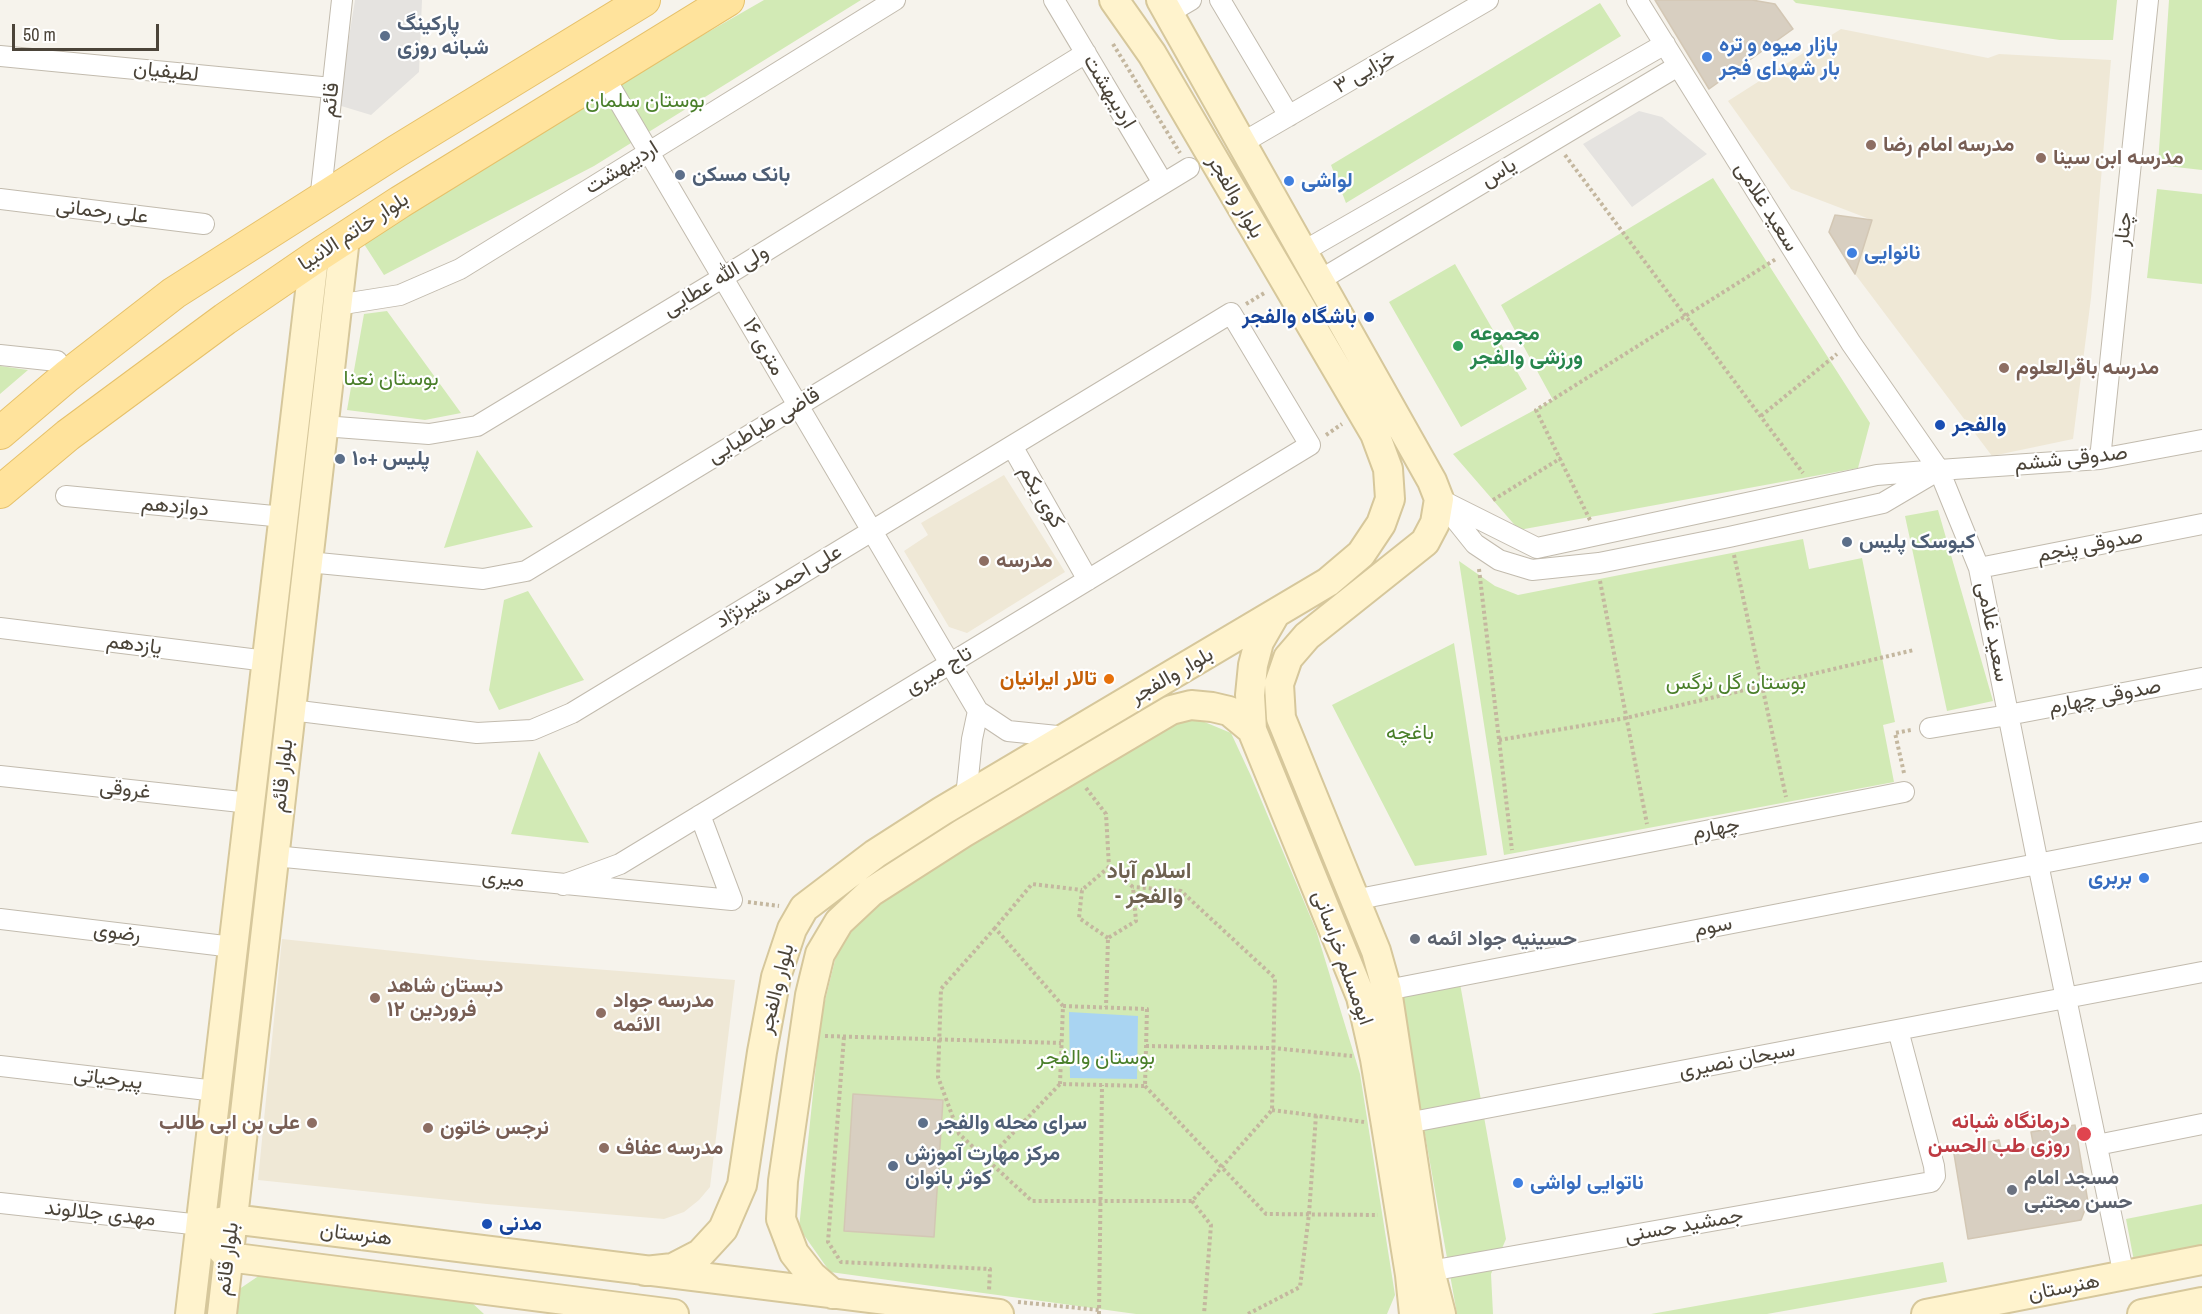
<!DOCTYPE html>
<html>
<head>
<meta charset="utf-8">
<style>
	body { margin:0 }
	#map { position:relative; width:2202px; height:1314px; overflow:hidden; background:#f6f3ec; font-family:"Archivo Narrow",sans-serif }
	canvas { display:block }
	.scale { position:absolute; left:12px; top:24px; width:147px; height:27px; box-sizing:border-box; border:3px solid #4b4439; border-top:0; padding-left:8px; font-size:18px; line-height:21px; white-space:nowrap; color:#4b4439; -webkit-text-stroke:4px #fff; paint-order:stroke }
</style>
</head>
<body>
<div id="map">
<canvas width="2202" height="1314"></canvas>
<div class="scale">50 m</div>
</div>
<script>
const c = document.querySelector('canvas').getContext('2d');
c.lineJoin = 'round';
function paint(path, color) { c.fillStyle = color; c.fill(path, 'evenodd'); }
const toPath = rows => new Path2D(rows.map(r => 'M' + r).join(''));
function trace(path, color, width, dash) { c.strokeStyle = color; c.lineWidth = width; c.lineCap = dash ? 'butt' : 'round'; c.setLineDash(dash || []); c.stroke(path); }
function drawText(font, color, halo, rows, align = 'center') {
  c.font = font + ' "Archivo Narrow",Vazirmatn,sans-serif'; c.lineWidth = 4.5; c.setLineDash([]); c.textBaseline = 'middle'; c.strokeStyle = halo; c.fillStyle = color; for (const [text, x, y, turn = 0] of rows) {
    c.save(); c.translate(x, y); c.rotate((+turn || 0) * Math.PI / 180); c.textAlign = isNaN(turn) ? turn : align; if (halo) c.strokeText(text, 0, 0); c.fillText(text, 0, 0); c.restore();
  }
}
paint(toPath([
	[1841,29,1988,58,1999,54,2111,60,2091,298,2073,439,1992,456,1855,274,1872,220,1791,189,1728,101],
	[1004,475,1065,572,967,633,949,627,904,551,928,535,921,523],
	[282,939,478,960,735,980,710,1187,699,1200,684,1212,664,1219,487,1204,258,1180]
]), '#efe8d6');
paint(toPath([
	[764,0,861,0,594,166,384,275,364,244,628,78],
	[1793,0,2117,0,2113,40,2060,40,1796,3],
	[2169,0,2202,0,2202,170,2158,165],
	[1600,3,1621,36,1346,203,1331,165],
	[1713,178,1870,423,1858,468,1519,530,1453,454,1553,400,1501,305],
	[2157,189,2202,194,2202,284,2147,278],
	[1455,264,1527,389,1461,427,1389,302],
	[387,311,461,413,425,420,347,410,364,314],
	[0,366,28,370,0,394],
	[477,450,533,527,444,548],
	[1938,510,1993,701,1947,711,1905,516],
	[1803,539,1809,569,1862,558,1895,722,1883,725,1894,782,1504,855,1459,561,1495,586,1518,595],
	[528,591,584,680,499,710,489,690,504,600],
	[1454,643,1487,855,1415,866,1332,705],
	[1190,716,1231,733,1251,776,1316,930,1360,1074,1395,1295,1387,1314,1136,1314,830,1272,799,1228,821,1017,841,936,895,888],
	[539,751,589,843,511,834],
	[1459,978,1506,1239,1491,1274,1493,1314,1457,1314,1399,989],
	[2202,1204,2202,1248,2134,1261,2126,1219],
	[1943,1262,1947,1282,1767,1314,1651,1314],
	[260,1275,470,1301,484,1314,233,1314,235,1292]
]), '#d2eab5');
paint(toPath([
	[355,0,422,0,419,72,371,115,338,105],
	[1639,111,1662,117,1707,154,1632,207,1583,144]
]), '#e5e3e0');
paint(toPath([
	[1069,1012,1138,1016,1137,1079,1070,1078]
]), '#a9d4f2');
const building = toPath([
	[1655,0,1752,0,1775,4,1793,29,1709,89,1655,0],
	[1835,215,1872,220,1855,274,1829,232,1835,215],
	[853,1094,943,1100,934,1237,844,1231,853,1094],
	[2075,1125,2088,1202,2081,1220,1968,1239,1953,1148,1999,1140,2002,1153,2034,1148,2031,1132,2075,1125]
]);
paint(building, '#d8cfc1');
trace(building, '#d3c7b4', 1.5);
const minor = toPath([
	[1054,0,1163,183],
	[1220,0,1289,116],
	[1637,0,1851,343,1939,470,1979,568,2038,864,2124,1276],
	[1169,13,1191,0],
	[0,56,332,88],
	[604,76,978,711],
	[1242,143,1488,0],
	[0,199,204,224],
	[320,201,342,0],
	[1304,251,1665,44],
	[1320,280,1678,66],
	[337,305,400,295,460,269,895,0],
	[0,355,57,361],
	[323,426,429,434,477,426,722,278,1086,53],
	[1012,446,1088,580],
	[2100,459,2148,0],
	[1939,470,1883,503,1729,537,1599,563,1532,570,1499,560,1475,544,1439,499,1537,548,1877,475,1939,470],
	[1939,470,2100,459,2202,440],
	[66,496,284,517],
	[308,562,483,579,526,571,1189,168],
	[1979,568,2202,524],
	[0,628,267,661],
	[291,710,477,733,532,730,572,713,1231,313,1310,445,620,864,563,885],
	[1930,728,2008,715,2202,678],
	[0,776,250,803],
	[966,797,972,739,978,711,1008,731,1067,737],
	[274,856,732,900,700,815],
	[1354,900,1904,792],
	[0,919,233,947],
	[1387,990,2202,832],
	[0,1066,216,1091],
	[1407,1123,2202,972],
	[2097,1145,2202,1124],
	[0,1203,201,1225],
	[1430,1271,1931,1182,1935,1176,1934,1166,1898,1030]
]);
const secondary = toPath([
	[1161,0,1432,481,1439,499,1435,523,1425,542,1307,636,1288,658,1279,684,1281,718,1376,951,1387,990,1430,1271,1441,1314],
	[1274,616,1259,642,1253,665,1250,695,1252,730,1361,997,1375,1059,1386,1125,1410,1275,1414,1314],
	[216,1223,232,1219,999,1314],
	[216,1243,228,1257,674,1314],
	[645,1271,673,1268,700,1254,723,1229,742,1185,762,1052,776,977,792,929,804,908,875,854,942,811,1328,582,1361,554,1381,524,1390,499,1388,469,1375,434,1152,54,1114,0],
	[833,1294,812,1276,794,1253,781,1219,783,1181,810,995,820,954,839,922,871,892,963,833,1171,710,1191,705,1212,707,1229,711,1252,730],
	[190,1314,314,258],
	[222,1314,345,238],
	[1926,1314,2202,1260],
	[2142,1314,2202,1302]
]);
const primary = toPath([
	[0,433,67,376,174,293,397,151,644,0],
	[0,492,68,435,225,319,314,258,400,202,728,0]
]);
trace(minor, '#c2bbae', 22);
trace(secondary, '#d6c79b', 32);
trace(primary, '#e6c16a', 34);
trace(toPath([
	[1113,44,1180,153],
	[1565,155,1803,473],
	[1246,304,1266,292],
	[1761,416,1837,354],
	[1326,435,1342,424],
	[1493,500,1561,458],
	[1590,520,1536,410,1776,259],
	[1734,555,1786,797],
	[1479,569,1512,850],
	[1600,581,1647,824],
	[1499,740,1626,718,1914,650],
	[1904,773,1895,733,1911,730],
	[1086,788,1106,814,1109,867,1133,887,1136,921,1108,938,1106,1007],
	[748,902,779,906],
	[995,928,941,989,938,1077,959,1134,1032,1201,1192,1201,1272,1110,1275,978,1181,891,1133,887],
	[1108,938,1079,918,1082,890,1109,867],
	[1063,1006,1147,1009,1145,1086,1060,1084,1063,1006],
	[1063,1006,995,928,1032,884,1082,890],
	[825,1036,1061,1043],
	[844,1037,828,1242,841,1262,990,1269,989,1291],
	[1146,1046,1273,1048,1352,1056],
	[1145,1086,1266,1214,1378,1215],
	[1272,1110,1364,1122],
	[987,1160,1060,1084],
	[1192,1201,1211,1225,1204,1314],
	[1018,1302,1099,1310],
	[1099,1314,1102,1085],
	[1248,1314,1300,1287,1309,1214,1316,1115]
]), '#c4b79f', 4, [3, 3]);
trace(minor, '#fff', 20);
trace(secondary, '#fff3cd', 28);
trace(primary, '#ffe39c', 32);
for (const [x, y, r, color] of [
	[385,36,6,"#5c6f8a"],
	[1707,57,6,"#3f7fe0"],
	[1871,145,6,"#8d6e63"],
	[2041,158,6,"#8d6e63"],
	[680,175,6,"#5c6f8a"],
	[1289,181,6,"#3f7fe0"],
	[1852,253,6,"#3f7fe0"],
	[1369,317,6,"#1a4fb4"],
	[1458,346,6,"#2e9e5b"],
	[2004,368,6,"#8d6e63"],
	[1940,425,6,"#1a4fb4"],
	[340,459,6,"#5c6f8a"],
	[1847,542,6,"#5c6f8a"],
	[984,561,6,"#8d6e63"],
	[1109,679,6,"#e8710a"],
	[2144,878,6,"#3f7fe0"],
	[1415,939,6,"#6b7280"],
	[375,998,6,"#8d6e63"],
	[601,1013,6,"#8d6e63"],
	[312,1123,6,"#8d6e63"],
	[923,1123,6,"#5c6f8a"],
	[428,1128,6,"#8d6e63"],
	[2084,1134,8,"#e0444e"],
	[604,1148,6,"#8d6e63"],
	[893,1166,6,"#5c6f8a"],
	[1518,1183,6,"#3f7fe0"],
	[2012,1190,6,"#6b7280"],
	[487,1224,6,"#1a4fb4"]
]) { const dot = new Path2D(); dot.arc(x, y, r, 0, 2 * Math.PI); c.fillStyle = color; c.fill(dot); trace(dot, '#fff', 2); }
drawText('bold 21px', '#4e5e75', '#fff', [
	["پارکینگ",397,24],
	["شبانه روزی",397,48],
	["بانک مسکن",692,175],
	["پلیس +۱۰",352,459],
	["کیوسک پلیس",1859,542],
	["سرای محله والفجر",935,1123],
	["مرکز مهارت آموزش",905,1154],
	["کوثر بانوان",905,1178]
], 'left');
drawText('bold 21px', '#366cbe', '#fff', [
	["بازار میوه و تره‌",1719,45],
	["بار شهدای فجر",1719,69],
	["لواشی",1301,181],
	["نانوایی",1864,253],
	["بربری",2132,878,"right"],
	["ناتوایی لواشی",1530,1183]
], 'left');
drawText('21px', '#4b4439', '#fff', [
	["لطیفیان",166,72,6],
	["خزایی ۳",1365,72,-30],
	["اردیبهشت",1109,92,59],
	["قائم",331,100,-84],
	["اردیبهشت",622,168,-32],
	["یاس",1499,173,-31],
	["بلوار والفجر",1235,197,60],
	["سعید غلامی",1766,207,58],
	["علی رحمانی",102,212,7],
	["چنار",2124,229,-84],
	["بلوار خاتم الانبیا",354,232,-33],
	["ولی الله عطایی",716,281,-31],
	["۱۶ متری",763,347,60],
	["قاضی طباطبایی",764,426,-31],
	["صدوقی ششم",2071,459,-6],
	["کوی یکم",1041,497,60],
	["دوازدهم",175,507,5],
	["صدوقی پنجم",2090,546,-11],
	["علی احمد شیرنژاد",779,587,-31],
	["سعید غلامی",1992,632,79],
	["یازدهم",134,645,7],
	["تاج میری",939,671,-31],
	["بلوار والفجر",1172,676,-30],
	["صدوقی چهارم",2105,697,-11],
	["بلوار قائم",283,776,-84],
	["غروقی",125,790,6],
	["چهارم",1716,829,-11],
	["میری",503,879,6],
	["سوم",1713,927,-11],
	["رضوی",117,933,7],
	["ابومسلم خراسانی",1342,958,70],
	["بلوار والفجر",777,989,-76],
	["سبحان نصیری",1737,1061,-11],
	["پیرحیاتی",108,1079,7],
	["مهدی جلالوند",100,1214,6],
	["جمشید حسنی",1684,1226,-10],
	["هنرستان",356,1235,7],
	["بلوار قائم",228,1259,-83],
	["هنرستان",2064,1288,-11]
]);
drawText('21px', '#4a7f2a', '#fff', [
	["بوستان سلمان",645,101],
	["بوستان نعنا",391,379],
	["بوستان گل نرگس",1736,683],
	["باغچه",1410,733],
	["بوستان والفجر",1096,1058]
]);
drawText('bold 21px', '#785e54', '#fff', [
	["مدرسه امام رضا",1883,145],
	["مدرسه ابن سینا",2053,158],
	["مدرسه باقرالعلوم",2016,368],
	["مدرسه",996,561],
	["دبستان شاهد",387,986],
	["۱۲ فروردین",387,1010],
	["مدرسه جواد",613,1001],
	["الائمه",613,1025],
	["علی بن ابی طالب",300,1123,"right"],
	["نرجس خاتون",440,1128],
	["مدرسه عفاف",616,1148]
], 'left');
drawText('bold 21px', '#164399', '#fff', [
	["باشگاه والفجر",1357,317,"right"],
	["والفجر",1952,425],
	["مدنی",499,1224]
], 'left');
drawText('bold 21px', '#27864d', '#fff', [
	["مجموعه",1470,334],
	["ورزشی والفجر",1470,358]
], 'left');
drawText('bold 21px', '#c56008', '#fff', [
	["تالار ایرانیان",1097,679]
], 'right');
drawText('bold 21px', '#5b616d', '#fff', [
	["حسینیه جواد ائمه",1427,939],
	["مسجد امام",2024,1178],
	["حسن مجتبی",2024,1202]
], 'left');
drawText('bold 21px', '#be3a42', '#fff', [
	["درمانگاه شبانه",2070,1122],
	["روزی طب الحسن",2070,1146]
], 'right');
drawText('bold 22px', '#6e6250', '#fff', [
	["اسلام آباد",1149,872],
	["- والفجر",1149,897]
]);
</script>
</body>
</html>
